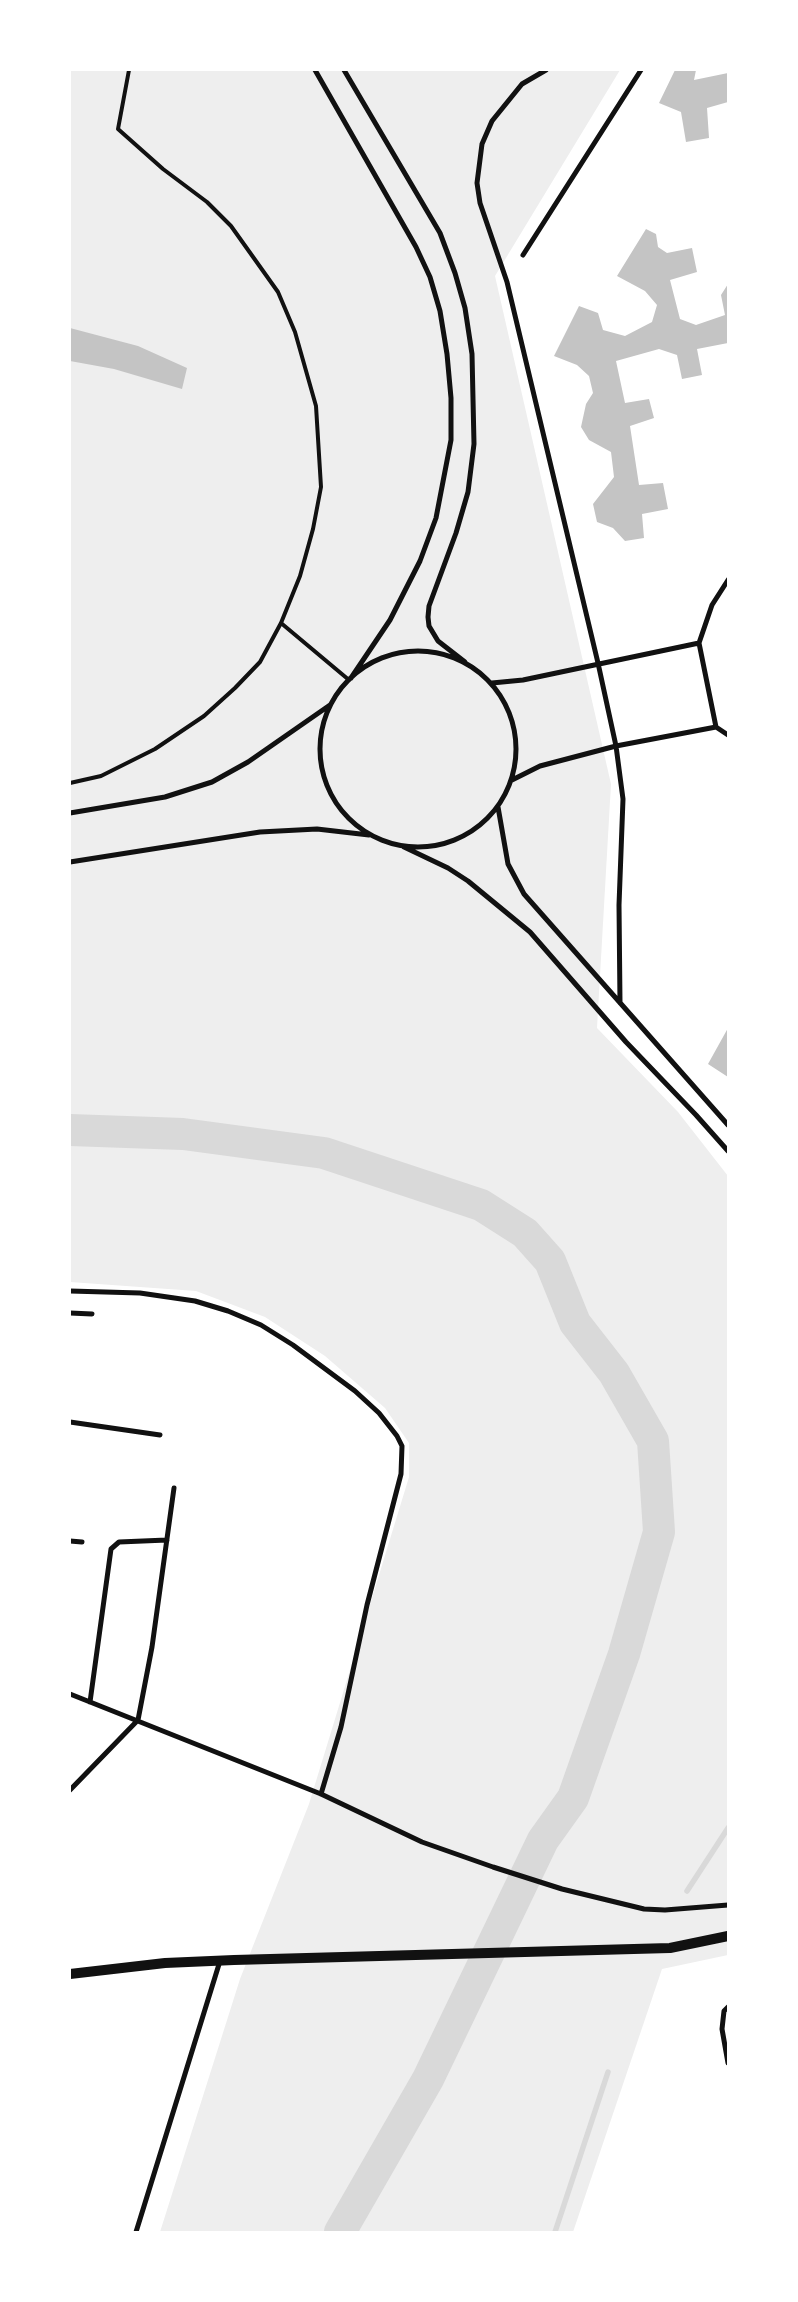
<!DOCTYPE html>
<html>
<head>
<meta charset="utf-8">
<style>
	body { margin:0 }
	#map { position:relative; width:798px; height:2302px; overflow:hidden; background:#fff; font-family:Barlow,sans-serif }
	canvas { display:block }
	.frame { position:absolute; inset:0; border:71px solid #fff; pointer-events:none }
</style>
</head>
<body>
<div id="map">
<canvas width="798" height="2302"></canvas>
<div class="frame"></div>
</div>
<script>
const c = document.querySelector('canvas').getContext('2d');
c.lineJoin = 'round';
function paint(path, color) { c.fillStyle = color; c.fill(path, 'evenodd'); }
const toPath = rows => new Path2D(rows.map(r => 'M' + r).join(''));
function trace(path, color, width, dash) { c.strokeStyle = color; c.lineWidth = width; c.lineCap = dash ? 'butt' : 'round'; c.setLineDash(dash || []); c.stroke(path); }
paint(toPath([
	[70,70,620,70,495,276,611,784,597,1028,678,1112,728,1176,728,1955,662,1969,573,2232,160,2232,240,1979,309,1804,409,1477,409,1443,385,1408,325,1356,265,1317,196,1291,70,1282]
]), '#eee');
trace(toPath([
	[687,1891,728,1828],
	[555,2232,608,2072]
]), '#d9d9d9', 5.5);
trace(toPath([
	[70,1130,183,1134,324,1153,481,1205,525,1233,550,1261,575,1323,614,1373,653,1441,659,1532,624,1654,573,1798,543,1840,428,2079,340,2232]
]), '#d9d9d9', 32);
paint(toPath([
	[675,70,696,70,694,80,728,73,728,102,707,108,709,138,686,142,681,112,659,103],
	[646,229,656,234,658,247,667,253,692,248,697,272,670,280,680,319,696,325,725,315,721,295,728,284,728,343,697,349,702,375,682,379,677,355,659,349,616,361,625,403,649,399,654,418,630,426,639,485,663,483,668,509,642,514,644,538,625,541,613,528,597,522,593,504,614,477,611,452,589,440,581,427,586,404,593,393,589,376,577,365,554,356,579,306,598,313,603,330,625,336,652,322,657,305,645,291,617,276],
	[70,328,138,346,187,368,182,389,114,369,70,361],
	[728,1028,728,1077,708,1064]
]), '#c4c4c4');
trace(toPath([
	[281,623,349,680],
	[70,783,101,776,155,749,204,716,235,688,260,662,281,623,300,576,313,529,321,487,316,406,295,332,278,292,231,226,207,202,163,169,118,129,129,70]
]), '#111', 4);
trace(toPath([
	[315,70,416,247,430,277,440,311,447,354,451,398,451,440,436,518,420,561,390,620,351,678],
	[344,70,440,233,455,273,465,308,472,354,474,444,468,492,456,533,429,606,428,617,429,626,438,641,465,662],
	[546,70,522,84,492,121,482,144,477,183,480,203,507,282,598,663,616,746,623,799,619,905,620,1003],
	[523,255,641,70],
	[728,580,712,605,699,643,716,727,728,735],
	'320 749a98 98 0 1 1 196 0a98 98 0 1 1-196 0Z',
	[492,683,523,680,699,643],
	[512,780,540,766,616,746,716,727],
	[498,807,508,864,524,894,728,1125],
	[70,813,165,797,212,782,248,762,330,705],
	[404,847,448,868,468,881,530,932,626,1042,696,1115,728,1151],
	[70,862,260,832,317,829,369,835],
	[70,1291,140,1293,195,1301,228,1311,261,1325,293,1345,355,1391,379,1413,397,1436,402,1446,401,1474,367,1605,341,1727,321,1794],
	[70,1313,92,1314],
	[70,1422,160,1435],
	[70,1541,82,1542],
	[70,1694,321,1794,422,1842,493,1867,562,1889,644,1909,665,1910,728,1905],
	[90,1702,111,1549,119,1542,167,1540],
	[70,1790,138,1720,152,1647,174,1488],
	[728,2007,724,2011,722,2029,728,2063],
	[136,2232,220,1961]
]), '#111', 5);
trace(toPath([
	[70,1974,165,1963,234,1960,670,1948,728,1936]
]), '#111', 10);
</script>
</body>
</html>
